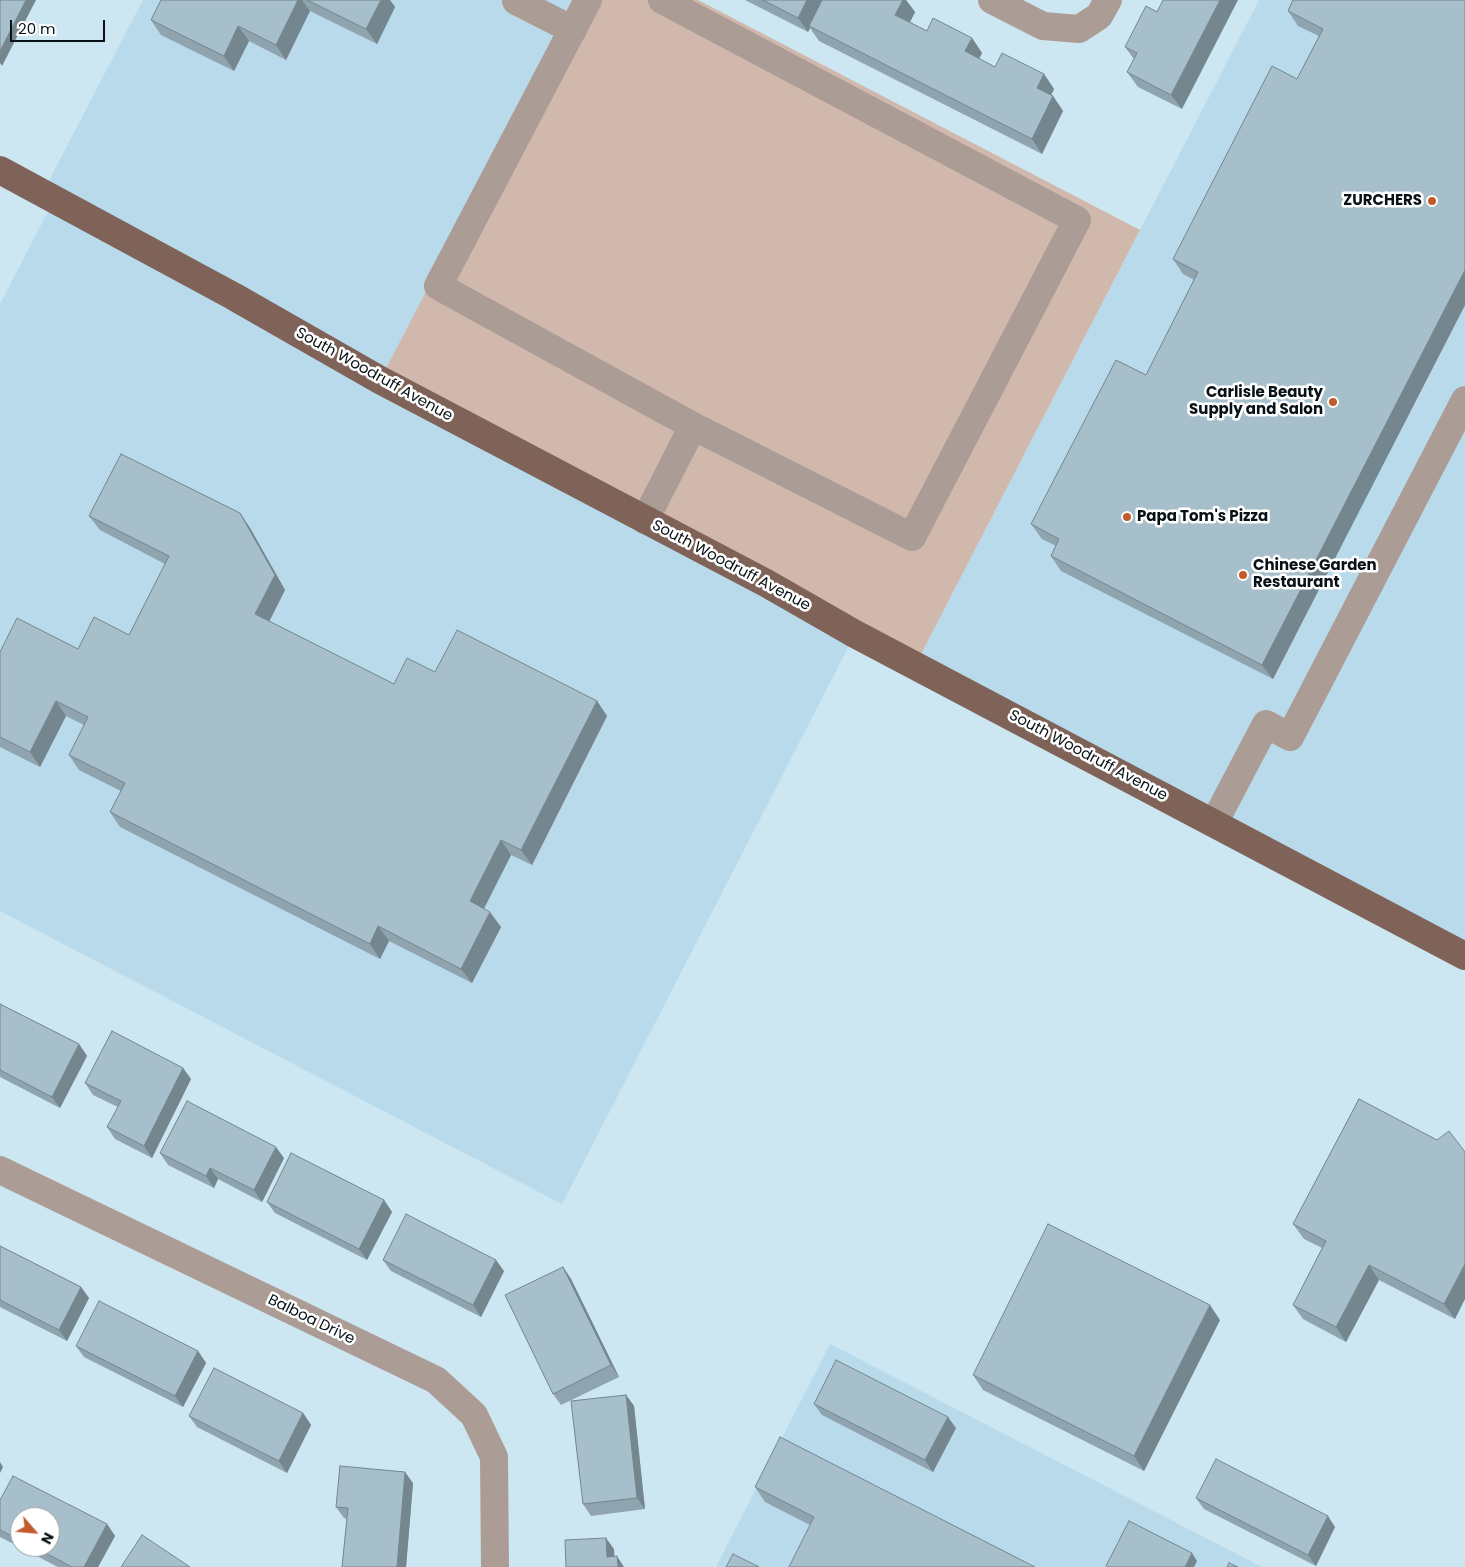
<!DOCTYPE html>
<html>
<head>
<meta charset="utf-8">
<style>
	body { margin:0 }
	#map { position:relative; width:1465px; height:1567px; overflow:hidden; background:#cce6f2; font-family:Poppins,sans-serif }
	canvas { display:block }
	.north { position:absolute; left:10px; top:1507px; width:50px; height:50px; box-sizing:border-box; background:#fff; border:1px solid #9ca0a1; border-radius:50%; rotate:117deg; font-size:14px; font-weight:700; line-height:20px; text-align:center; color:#081115 }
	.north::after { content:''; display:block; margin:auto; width:18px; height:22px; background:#c25c2d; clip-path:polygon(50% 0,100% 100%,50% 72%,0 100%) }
	.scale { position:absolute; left:10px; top:20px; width:95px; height:22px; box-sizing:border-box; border:2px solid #081115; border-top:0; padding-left:6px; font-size:15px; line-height:18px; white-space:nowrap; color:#081115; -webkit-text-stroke:4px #fff; paint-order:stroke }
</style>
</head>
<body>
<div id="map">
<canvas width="1465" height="1567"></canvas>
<div class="north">N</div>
<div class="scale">20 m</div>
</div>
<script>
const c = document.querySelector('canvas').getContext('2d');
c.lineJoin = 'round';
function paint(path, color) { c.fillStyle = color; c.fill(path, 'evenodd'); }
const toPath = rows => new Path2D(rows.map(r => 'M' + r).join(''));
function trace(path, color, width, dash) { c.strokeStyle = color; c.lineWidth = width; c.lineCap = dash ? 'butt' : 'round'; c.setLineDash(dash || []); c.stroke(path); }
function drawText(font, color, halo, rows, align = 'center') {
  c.font = font + ' Poppins,sans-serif'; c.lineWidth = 5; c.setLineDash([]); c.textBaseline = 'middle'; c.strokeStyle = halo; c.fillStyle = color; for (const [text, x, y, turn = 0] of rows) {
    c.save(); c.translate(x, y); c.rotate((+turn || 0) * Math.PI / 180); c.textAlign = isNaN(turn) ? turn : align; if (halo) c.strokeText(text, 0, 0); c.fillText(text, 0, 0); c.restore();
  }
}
paint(toPath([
	[143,0,578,0,855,634,562,1204,0,911,0,304,54,200,42,194],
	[1259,0,1465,0,1465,957,916,664],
	[830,1344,1262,1567,716,1567]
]), '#b8daea');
paint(toPath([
	[578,0,698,0,1140,230,916,664,380,380]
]), '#d1b8ad');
trace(toPath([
	[588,0,438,286,693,426,912,537,1077,220,662,0],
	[992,0,1043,26,1079,29,1099,16,1108,0],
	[516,1,573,30],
	[645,520,693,426],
	[1214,823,1266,724,1290,737,1465,400],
	[0,1170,436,1380,474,1415,494,1457,495,1567]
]), '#ac9c96', 28);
trace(toPath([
	[0,170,233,296,380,380,766,583,855,634,1465,956]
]), '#7f6358', 28);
paint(toPath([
	[161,0,390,0,395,7,377,44,310,11,286,60,249,41,234,71,161,35,151,20],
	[745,0,906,0,915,12,910,22,927,31,972,38,982,53,979,59,995,67,1044,74,1054,89,1051,95,1053,96,1063,111,1042,154,819,41,810,28,808,32],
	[1465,0,1465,305,1273,679,1061,571,1051,556,1056,546,1042,539,1031,524,1146,375,1194,280,1183,274,1173,259,1297,79,1319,36,1298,26,1288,11],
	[1146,6,1182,109,1138,87,1127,72,1134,59,1125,47],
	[240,513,250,528,285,590,269,621,394,684,435,672,597,701,607,716,532,865,511,855,484,909,501,927,472,983,389,941,380,959,120,827,110,812,121,791,79,770,69,755,84,725,66,716,40,767,0,747,0,652,78,649,129,635,165,564,100,530,89,516],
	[0,1004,79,1044,87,1056,60,1108,0,1077],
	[183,1068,191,1079,152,1158,115,1139,107,1127,118,1107,93,1095,85,1083],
	[1359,1099,1455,1319,1379,1280,1346,1342,1303,1319,1293,1305,1322,1248,1304,1239,1293,1224],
	[160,1153,284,1158,262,1202,218,1179,214,1188,168,1165],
	[384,1200,392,1212,367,1260,275,1213,267,1202],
	[0,1246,81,1287,89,1298,67,1341,0,1307],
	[383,1260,504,1271,481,1317,391,1271],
	[563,1267,571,1279,619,1377,561,1405,553,1394],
	[1220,1320,1144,1471,983,1390,973,1375],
	[76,1346,198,1351,206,1363,183,1407,84,1357],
	[626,1395,634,1406,645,1509,591,1516,583,1504],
	[814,1404,956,1428,933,1472,822,1415],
	[303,1413,311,1425,287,1473,197,1427,189,1416],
	[413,1483,406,1567,342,1567,347,1519,344,1518,336,1507],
	[755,1487,1035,1567,810,1525,765,1502],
	[1196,1498,1335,1527,1316,1566,1204,1509],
	[0,1500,107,1524,115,1536,98,1567,58,1567,0,1537],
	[20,1517,50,1547,20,1547]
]), '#8fa4af');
paint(toPath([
	[26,0,36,0,2,66,0,63,0,51],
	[298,0,302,0,310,11,286,60,276,45],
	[381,0,390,0,395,7,377,44,366,29],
	[807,0,825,0,809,26,810,28,808,32,798,18],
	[903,0,906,0,915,12,906,30,895,15],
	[1220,0,1238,0,1182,109,1171,95],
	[238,26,249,41,234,71,224,56],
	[972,38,982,53,975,66,965,51],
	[1044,74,1054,89,1047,103,1037,88],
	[1053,96,1063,111,1042,154,1032,139],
	[1465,270,1465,305,1273,679,1262,665],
	[240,513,250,528,285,590,266,628,255,614],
	[56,701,66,716,40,767,30,752],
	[597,701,607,716,532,865,521,850],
	[501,840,511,855,480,916,470,901],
	[490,912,501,927,472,983,461,969],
	[378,926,389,941,380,959,370,944],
	[79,1044,87,1056,60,1108,52,1097],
	[183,1068,191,1079,152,1158,144,1146],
	[276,1147,284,1158,262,1202,254,1190],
	[210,1168,218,1179,214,1188,206,1176],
	[384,1200,392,1212,367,1260,359,1249],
	[496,1260,504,1271,481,1317,473,1305],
	[1465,1264,1465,1299,1455,1319,1444,1304],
	[1369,1265,1379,1280,1346,1342,1336,1327],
	[563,1267,571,1279,619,1377,611,1365],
	[81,1287,89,1298,67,1341,59,1330],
	[1210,1305,1220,1320,1144,1471,1134,1456],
	[198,1351,206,1363,183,1407,175,1396],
	[626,1395,634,1406,645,1509,637,1498],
	[303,1413,311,1425,287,1473,279,1461],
	[948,1417,956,1428,933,1472,925,1460],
	[0,1462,3,1467,0,1473],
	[405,1472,413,1483,406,1567,397,1567],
	[1328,1516,1335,1527,1316,1566,1308,1555],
	[107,1524,115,1536,98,1567,84,1567],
	[606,1538,614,1549,615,1567,607,1557],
	[1192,1553,1197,1561,1194,1567,1185,1567],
	[617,1556,624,1567,618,1567]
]), '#74868e');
const building = toPath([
	[0,0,26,0,0,51,0,0],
	[161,0,298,0,276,45,238,26,224,56,151,20,161,0],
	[307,0,381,0,366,29,307,0],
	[763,0,807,0,798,18,763,0],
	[822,0,903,0,895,15,927,31,933,18,972,38,965,51,995,67,1002,53,1044,74,1037,88,1053,96,1032,139,809,26,822,0],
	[1163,0,1220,0,1171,95,1127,72,1137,53,1125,47,1146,6,1157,12,1163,0],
	[1293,0,1465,0,1465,270,1262,665,1051,556,1059,539,1031,524,1116,360,1146,375,1198,272,1173,259,1272,66,1297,79,1323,29,1288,11,1293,0],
	[121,454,240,513,275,575,255,614,394,684,407,658,435,672,457,630,597,701,521,850,501,840,470,901,490,912,461,969,378,926,370,944,110,812,125,783,69,755,88,717,56,701,30,752,0,737,0,652,17,618,78,649,94,617,129,635,169,556,89,516,121,454],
	[0,1004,79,1044,52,1097,0,1070,0,1004],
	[112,1031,183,1068,144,1146,107,1127,121,1101,85,1083,112,1031],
	[1359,1099,1437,1140,1449,1131,1465,1152,1465,1264,1444,1304,1369,1265,1336,1327,1293,1305,1326,1241,1293,1224,1359,1099],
	[187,1101,276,1147,254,1190,210,1168,206,1176,160,1153,187,1101],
	[291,1153,384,1200,359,1249,267,1202,291,1153],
	[406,1214,496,1260,473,1305,383,1260,406,1214],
	[1048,1224,1210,1305,1134,1456,973,1375,1048,1224],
	[0,1246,81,1287,59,1330,0,1300,0,1246],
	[563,1267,611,1365,553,1394,505,1295,563,1267],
	[99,1301,198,1351,175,1396,76,1346,99,1301],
	[836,1360,948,1417,925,1460,814,1404,836,1360],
	[214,1368,303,1413,279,1461,189,1416,214,1368],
	[626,1395,637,1498,583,1504,571,1401,626,1395],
	[780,1437,1035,1567,789,1567,814,1517,755,1487,780,1437],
	[1216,1459,1328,1516,1308,1555,1196,1498,1216,1459],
	[340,1466,405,1472,397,1567,342,1567,348,1508,336,1507,340,1466],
	[13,1476,107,1524,84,1567,72,1567,34,1547,50,1547,50,1517,20,1517,20,1540,0,1530,0,1500,13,1476],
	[1129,1521,1192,1553,1185,1567,1108,1567,1106,1566,1129,1521],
	[142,1535,190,1567,121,1567,142,1535],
	[606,1538,607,1557,617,1556,618,1567,566,1567,565,1540,606,1538],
	[733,1554,759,1567,726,1567,733,1554],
	[1229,1563,1238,1567,1227,1567,1229,1563]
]);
paint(building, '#a6bfcb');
trace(building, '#74868e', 1);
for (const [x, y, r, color] of [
	[1432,201,5,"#c25c2d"],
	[1333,402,5,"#c25c2d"],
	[1127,517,5,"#c25c2d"],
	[1243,575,5,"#c25c2d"]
]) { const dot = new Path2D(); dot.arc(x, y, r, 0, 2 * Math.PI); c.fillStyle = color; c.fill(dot); trace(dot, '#fff', 2); }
drawText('bold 15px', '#081115', '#fff', [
	["ZURCHERS",1422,201],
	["Carlisle Beauty",1323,393],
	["Supply and Salon",1323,410],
	["Papa Tom's Pizza",1137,517,"left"],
	["Chinese Garden",1253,566,"left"],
	["Restaurant",1253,583,"left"]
], 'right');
drawText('15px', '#081115', '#fff', [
	["South Woodruff Avenue",374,375,29],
	["South Woodruff Avenue",731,566,28],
	["South Woodruff Avenue",1088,756,28],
	["Balboa Drive",311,1320,26]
]);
</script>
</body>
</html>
